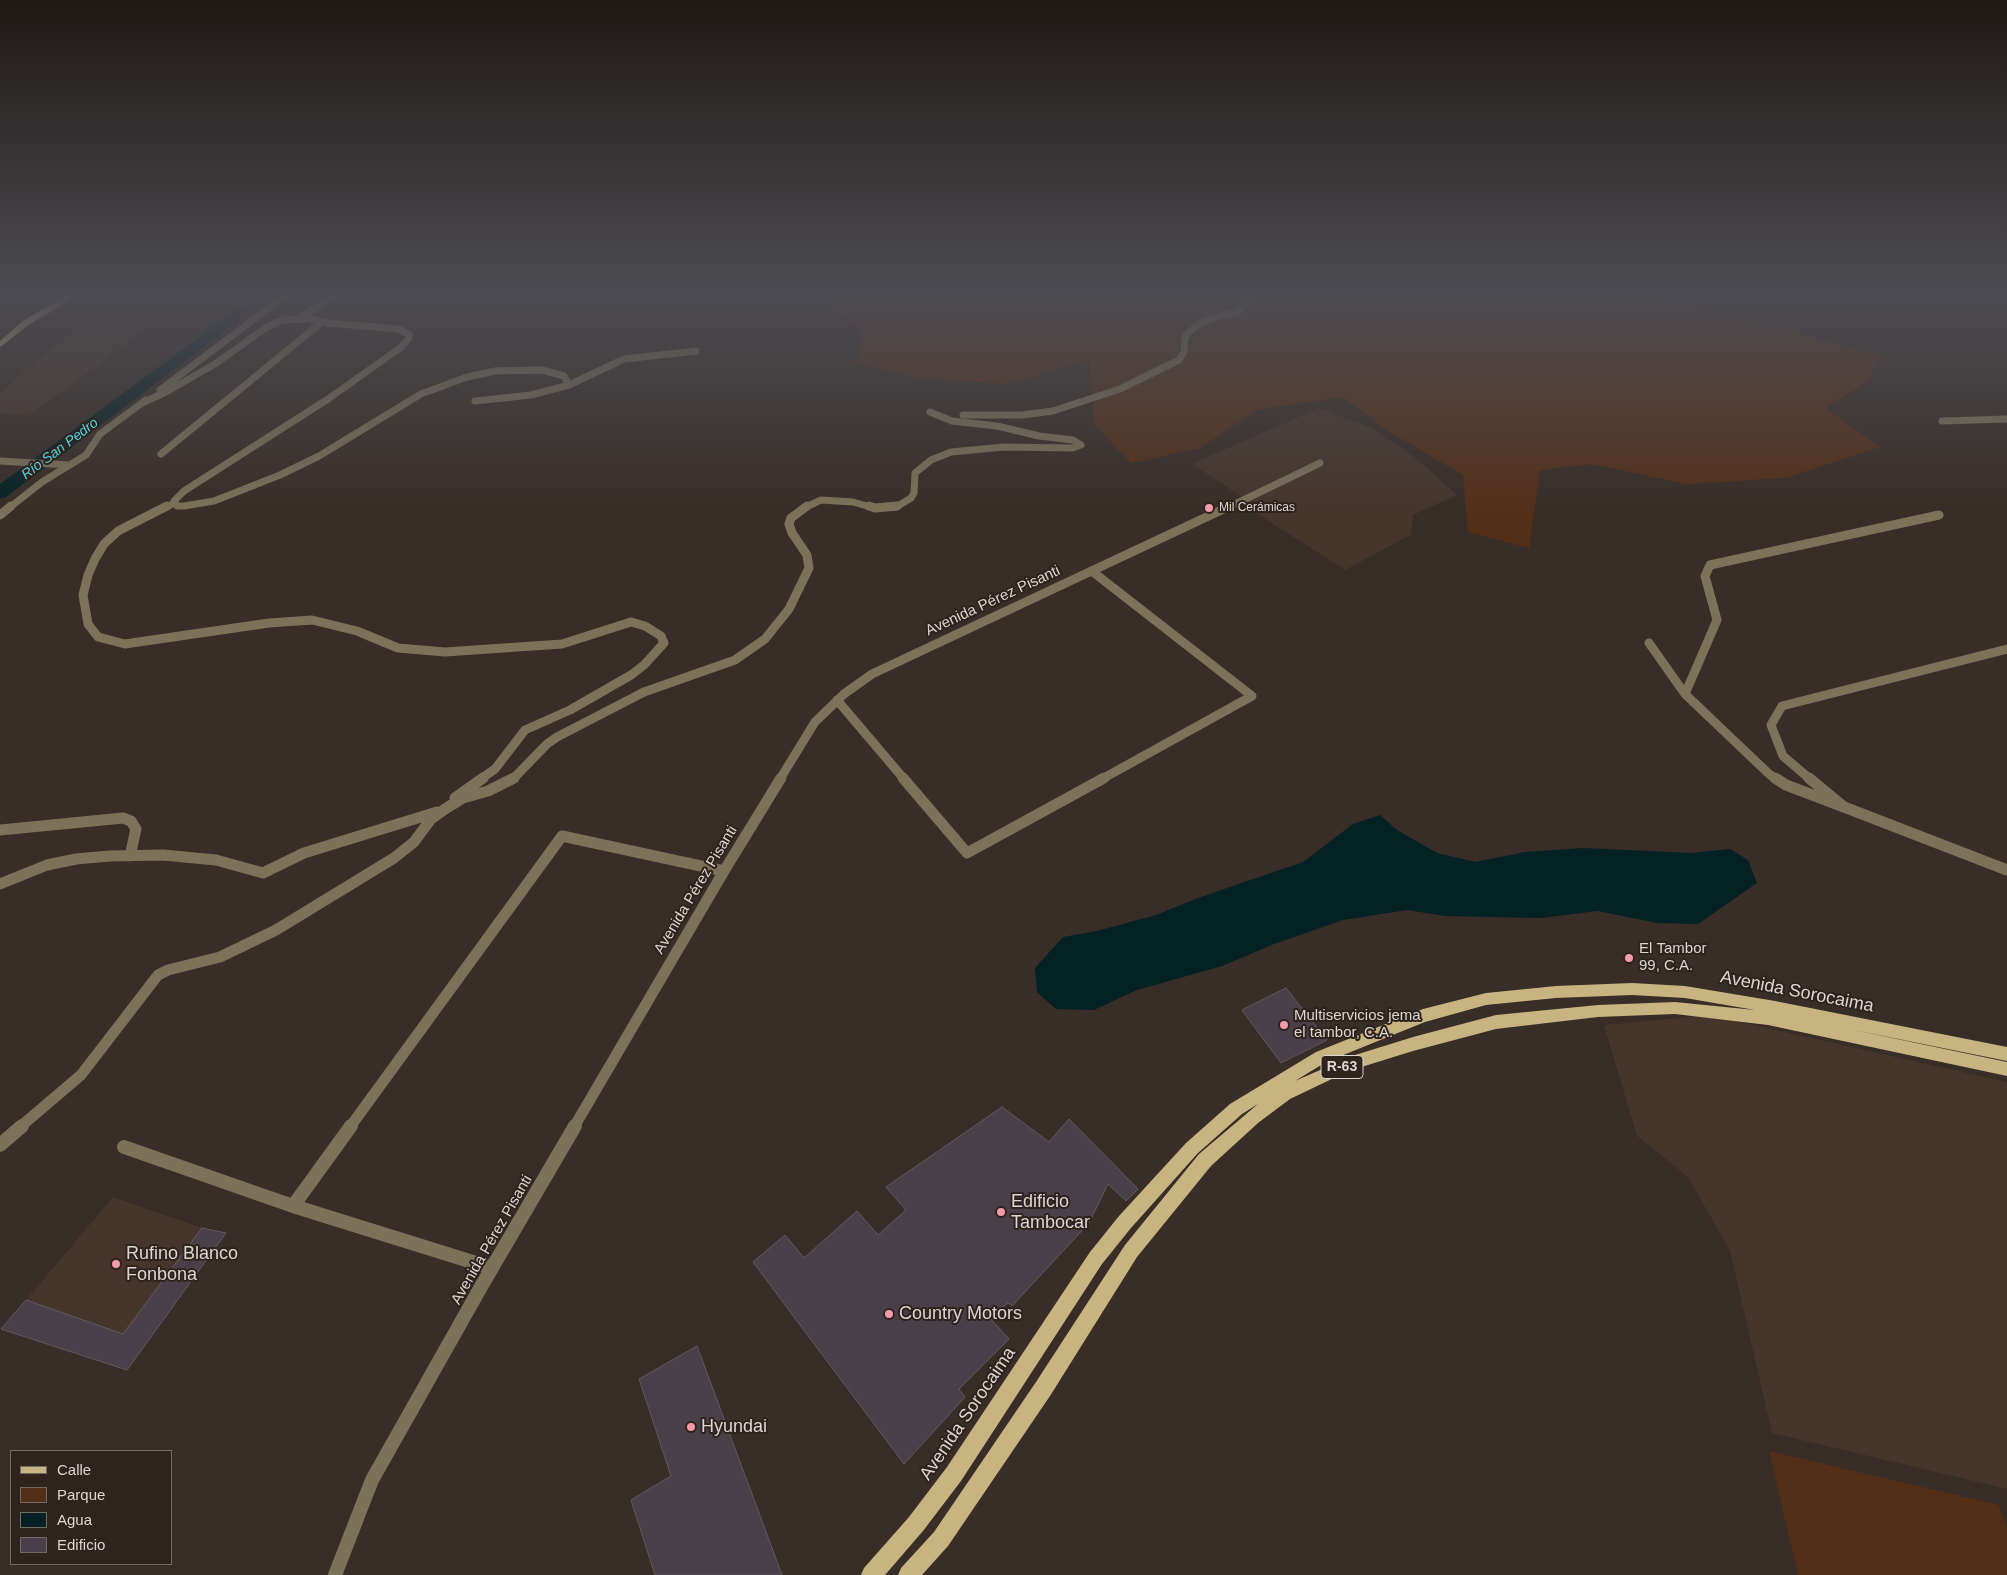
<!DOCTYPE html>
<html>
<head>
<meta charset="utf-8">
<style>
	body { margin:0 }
	#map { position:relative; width:2007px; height:1575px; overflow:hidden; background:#382d27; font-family:Arial,sans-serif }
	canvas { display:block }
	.legend { position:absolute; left:10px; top:1450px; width:162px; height:115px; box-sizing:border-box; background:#2e231d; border:1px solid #746a65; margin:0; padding:6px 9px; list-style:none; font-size:15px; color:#dcd5d1 }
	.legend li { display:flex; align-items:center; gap:10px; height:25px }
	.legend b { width:25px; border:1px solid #746a65 }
</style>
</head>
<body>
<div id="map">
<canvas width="2007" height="1575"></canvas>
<ul class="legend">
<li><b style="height:6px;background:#c8b480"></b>Calle</li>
<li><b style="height:14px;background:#542f18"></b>Parque</li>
<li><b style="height:14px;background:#042124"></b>Agua</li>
<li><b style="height:14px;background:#493f48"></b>Edificio</li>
</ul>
</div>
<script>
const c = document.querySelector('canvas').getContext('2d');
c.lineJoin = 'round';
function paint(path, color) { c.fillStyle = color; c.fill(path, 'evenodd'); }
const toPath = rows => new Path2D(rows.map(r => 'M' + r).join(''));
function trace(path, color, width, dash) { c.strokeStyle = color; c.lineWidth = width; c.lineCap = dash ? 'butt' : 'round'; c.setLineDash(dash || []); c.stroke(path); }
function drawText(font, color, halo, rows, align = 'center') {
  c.font = font + ' Arial,sans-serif'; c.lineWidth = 4; c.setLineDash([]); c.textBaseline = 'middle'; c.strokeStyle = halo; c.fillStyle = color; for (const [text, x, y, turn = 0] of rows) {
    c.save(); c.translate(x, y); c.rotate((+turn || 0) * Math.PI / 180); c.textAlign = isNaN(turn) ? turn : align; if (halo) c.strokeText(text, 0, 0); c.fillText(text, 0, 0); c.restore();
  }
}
paint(toPath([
	[84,325,148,328,28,416,0,413,0,394,33,363],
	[1319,408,1372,428,1418,460,1457,495,1413,515,1411,535,1345,570,1256,513,1239,495,1192,464],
	[1709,1015,2007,1082,2007,1489,1772,1433,1730,1251,1688,1177,1637,1136,1604,1025],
	[113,1197,202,1228,123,1334,26,1300]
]), '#45352b');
paint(toPath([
	[826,296,1652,296,1880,355,1869,380,1825,408,1880,447,1785,478,1686,484,1592,464,1540,470,1529,548,1468,532,1463,475,1388,431,1343,397,1257,410,1200,448,1131,463,1094,423,1090,359,1007,384,916,378,859,363,858,329,822,301],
	[1769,1451,1999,1505,2007,1529,2007,1575,1798,1575]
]), '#542f18');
paint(toPath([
	[1380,815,1397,830,1437,853,1475,862,1525,852,1583,848,1692,853,1730,849,1748,860,1757,883,1698,924,1657,923,1598,911,1541,918,1446,916,1407,910,1343,920,1274,944,1222,966,1137,990,1094,1010,1056,1009,1037,992,1035,968,1063,937,1097,931,1156,915,1198,898,1303,862,1353,824]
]), '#042124');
paint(toPath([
	[255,296,271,296,6,497,0,498,0,484,255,296]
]), '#042124');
const building = toPath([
	[1286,988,1327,1040,1281,1063,1242,1010,1286,988],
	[1002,1107,1049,1142,1069,1119,1138,1189,1126,1201,1108,1184,1089,1223,1012,1306,1008,1303,989,1317,1009,1339,959,1389,965,1397,904,1464,753,1262,785,1235,804,1258,857,1211,878,1235,906,1210,886,1187,1002,1107],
	[202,1228,226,1233,127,1370,1,1329,26,1300,123,1334,202,1228],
	[697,1346,782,1575,655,1575,631,1500,671,1476,639,1379,697,1346]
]);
paint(building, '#493f48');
trace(building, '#635961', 1);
trace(toPath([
	[300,318,333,296],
	[569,385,624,359,696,351],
	[160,390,285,296],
	[142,403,166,392,215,364,267,327,282,320,310,319,328,323,398,329,409,334,409,338,400,348,328,399,184,491,174,501,177,506,184,506,214,501,280,475,319,456,421,394,467,377,495,371,542,370,564,376,569,385,531,395,475,401],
	[963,415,1022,415,1053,411,1120,389,1179,360,1184,352,1185,337,1190,331,1204,321,1238,311,1257,296],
	[1942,421,2007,419],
	[161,454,322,322],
	[0,461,69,465],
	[9,508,42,482,86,455,100,434,146,400],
	[165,508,174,503],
	[804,508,821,500,853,502,874,508],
	[882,508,896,507,911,498,914,493,915,473,931,460,951,452,1004,447,1072,448,1081,445,1073,440,1039,436,997,426,952,421,930,412],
	[1227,508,1320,463]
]), '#7c7259', 7);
trace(toPath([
	[167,506,118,531,104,544,95,559,88,575,83,595,88,624,98,637,125,644,269,623,312,620,357,631,398,648,445,652,562,644,631,622,645,626,661,636,664,643,644,665,631,675,570,710,525,730,495,769,481,779],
	[869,506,875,508,897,506],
	[0,515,11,506],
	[1093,572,1252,696,1102,779],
	[1649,643,1685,694],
	[837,700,904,779],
	[513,779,547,744,557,737,644,692,735,660,765,639,789,609,809,568,807,555,792,533,789,524,791,518,807,506],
	[780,779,815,722,844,694,872,674,1230,506],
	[1776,779,1769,774,1685,694,1717,620,1705,576,1710,565,1939,515],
	[1810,779,1783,756,1771,725,1782,706,2007,649]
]), '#7c7259', 9);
trace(toPath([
	[903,778,967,853,1104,778],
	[1775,778,1786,785,1844,807],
	[1809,778,1844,807,2007,870],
	[455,798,483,778],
	[0,830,123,818,131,821,136,829,130,856],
	[0,884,47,865,76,859,110,856,163,855,216,860,263,873,304,853,437,812],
	[20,1127,81,1075,158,975,168,970,220,957,276,930,394,858,414,842,431,819,445,809,463,798,488,791,514,778],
	[350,1127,562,836,724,871],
	[574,1127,724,871,781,778]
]), '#7c7259', 11);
trace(toPath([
	[0,1145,22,1126],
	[124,1147,293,1206,492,1268],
	[293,1206,351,1126],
	[335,1575,372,1480,482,1285,575,1126]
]), '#7c7259', 14);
paint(toPath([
	[66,296,76,296,30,324,0,347,0,341,24,320,66,296],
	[1632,983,1685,986,1775,1001,2007,1047,2007,1061,1849,1029,2007,1062,2007,1076,1768,1025,1675,1014,1598,1017,1496,1029,1413,1051,1355,1069,1336,1077,1290,1099,1258,1123,1211,1166,1137,1257,1050,1396,948,1546,922,1575,898,1575,901,1568,934,1532,1036,1382,1125,1245,1199,1154,1258,1104,1242,1114,1198,1153,1131,1228,1102,1264,961,1481,923,1531,885,1575,861,1575,864,1568,909,1517,947,1467,1090,1252,1119,1216,1186,1143,1230,1104,1316,1052,1423,1009,1486,993,1556,986,1632,983],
	[1632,995,1685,998,1755,1010,1675,1002,1598,1005,1496,1015,1413,1037,1352,1056,1295,1081,1326,1062,1425,1022,1486,1005,1556,998,1632,995]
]), '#c8b480');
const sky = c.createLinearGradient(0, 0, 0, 517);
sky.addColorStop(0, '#1f1915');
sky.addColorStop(0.57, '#4d4c52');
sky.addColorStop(1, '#4d4c5200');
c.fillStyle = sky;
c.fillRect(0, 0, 2007, 517);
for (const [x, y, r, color] of [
	[1209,508,5,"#f39aab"],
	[1629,958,5,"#f39aab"],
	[1284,1025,5,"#f39aab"],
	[1001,1212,5,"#f39aab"],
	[116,1264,5,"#f39aab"],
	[889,1314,5,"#f39aab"],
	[691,1427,5,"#f39aab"]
]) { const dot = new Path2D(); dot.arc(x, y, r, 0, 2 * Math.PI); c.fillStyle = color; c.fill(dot); trace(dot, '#2e231d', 2); }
drawText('12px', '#dcd5d1', '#2e231d', [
	["Mil Cerámicas",1219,508]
], 'left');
drawText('italic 14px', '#4dd3e1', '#2e231d', [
	["Río San Pedro",60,449,-37]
]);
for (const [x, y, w] of [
	[1342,1067,42]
]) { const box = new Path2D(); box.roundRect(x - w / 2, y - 11.5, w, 23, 4); c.fillStyle = '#2e231d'; c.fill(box); trace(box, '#dcd5d1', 1); }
drawText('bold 14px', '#dcd5d1', null, [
	["R-63",1342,1067]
]);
drawText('15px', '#dcd5d1', '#2e231d', [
	["Avenida Pérez Pisanti",993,601,-25],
	["Avenida Pérez Pisanti",696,890,-59],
	["Avenida Pérez Pisanti",492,1240,-60]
]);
drawText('15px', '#dcd5d1', '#2e231d', [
	["El Tambor",1639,949],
	["99, C.A.",1639,966],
	["Multiservicios jema",1294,1016],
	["el tambor, C.A.",1294,1033]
], 'left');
drawText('18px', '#dcd5d1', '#2e231d', [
	["Avenida Sorocaima",1797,992,11],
	["Avenida Sorocaima",968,1414,-56]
]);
drawText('18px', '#dcd5d1', '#2e231d', [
	["Edificio",1011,1202],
	["Tambocar",1011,1223],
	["Rufino Blanco",126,1254],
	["Fonbona",126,1275],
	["Country Motors",899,1314],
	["Hyundai",701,1427]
], 'left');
</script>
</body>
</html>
